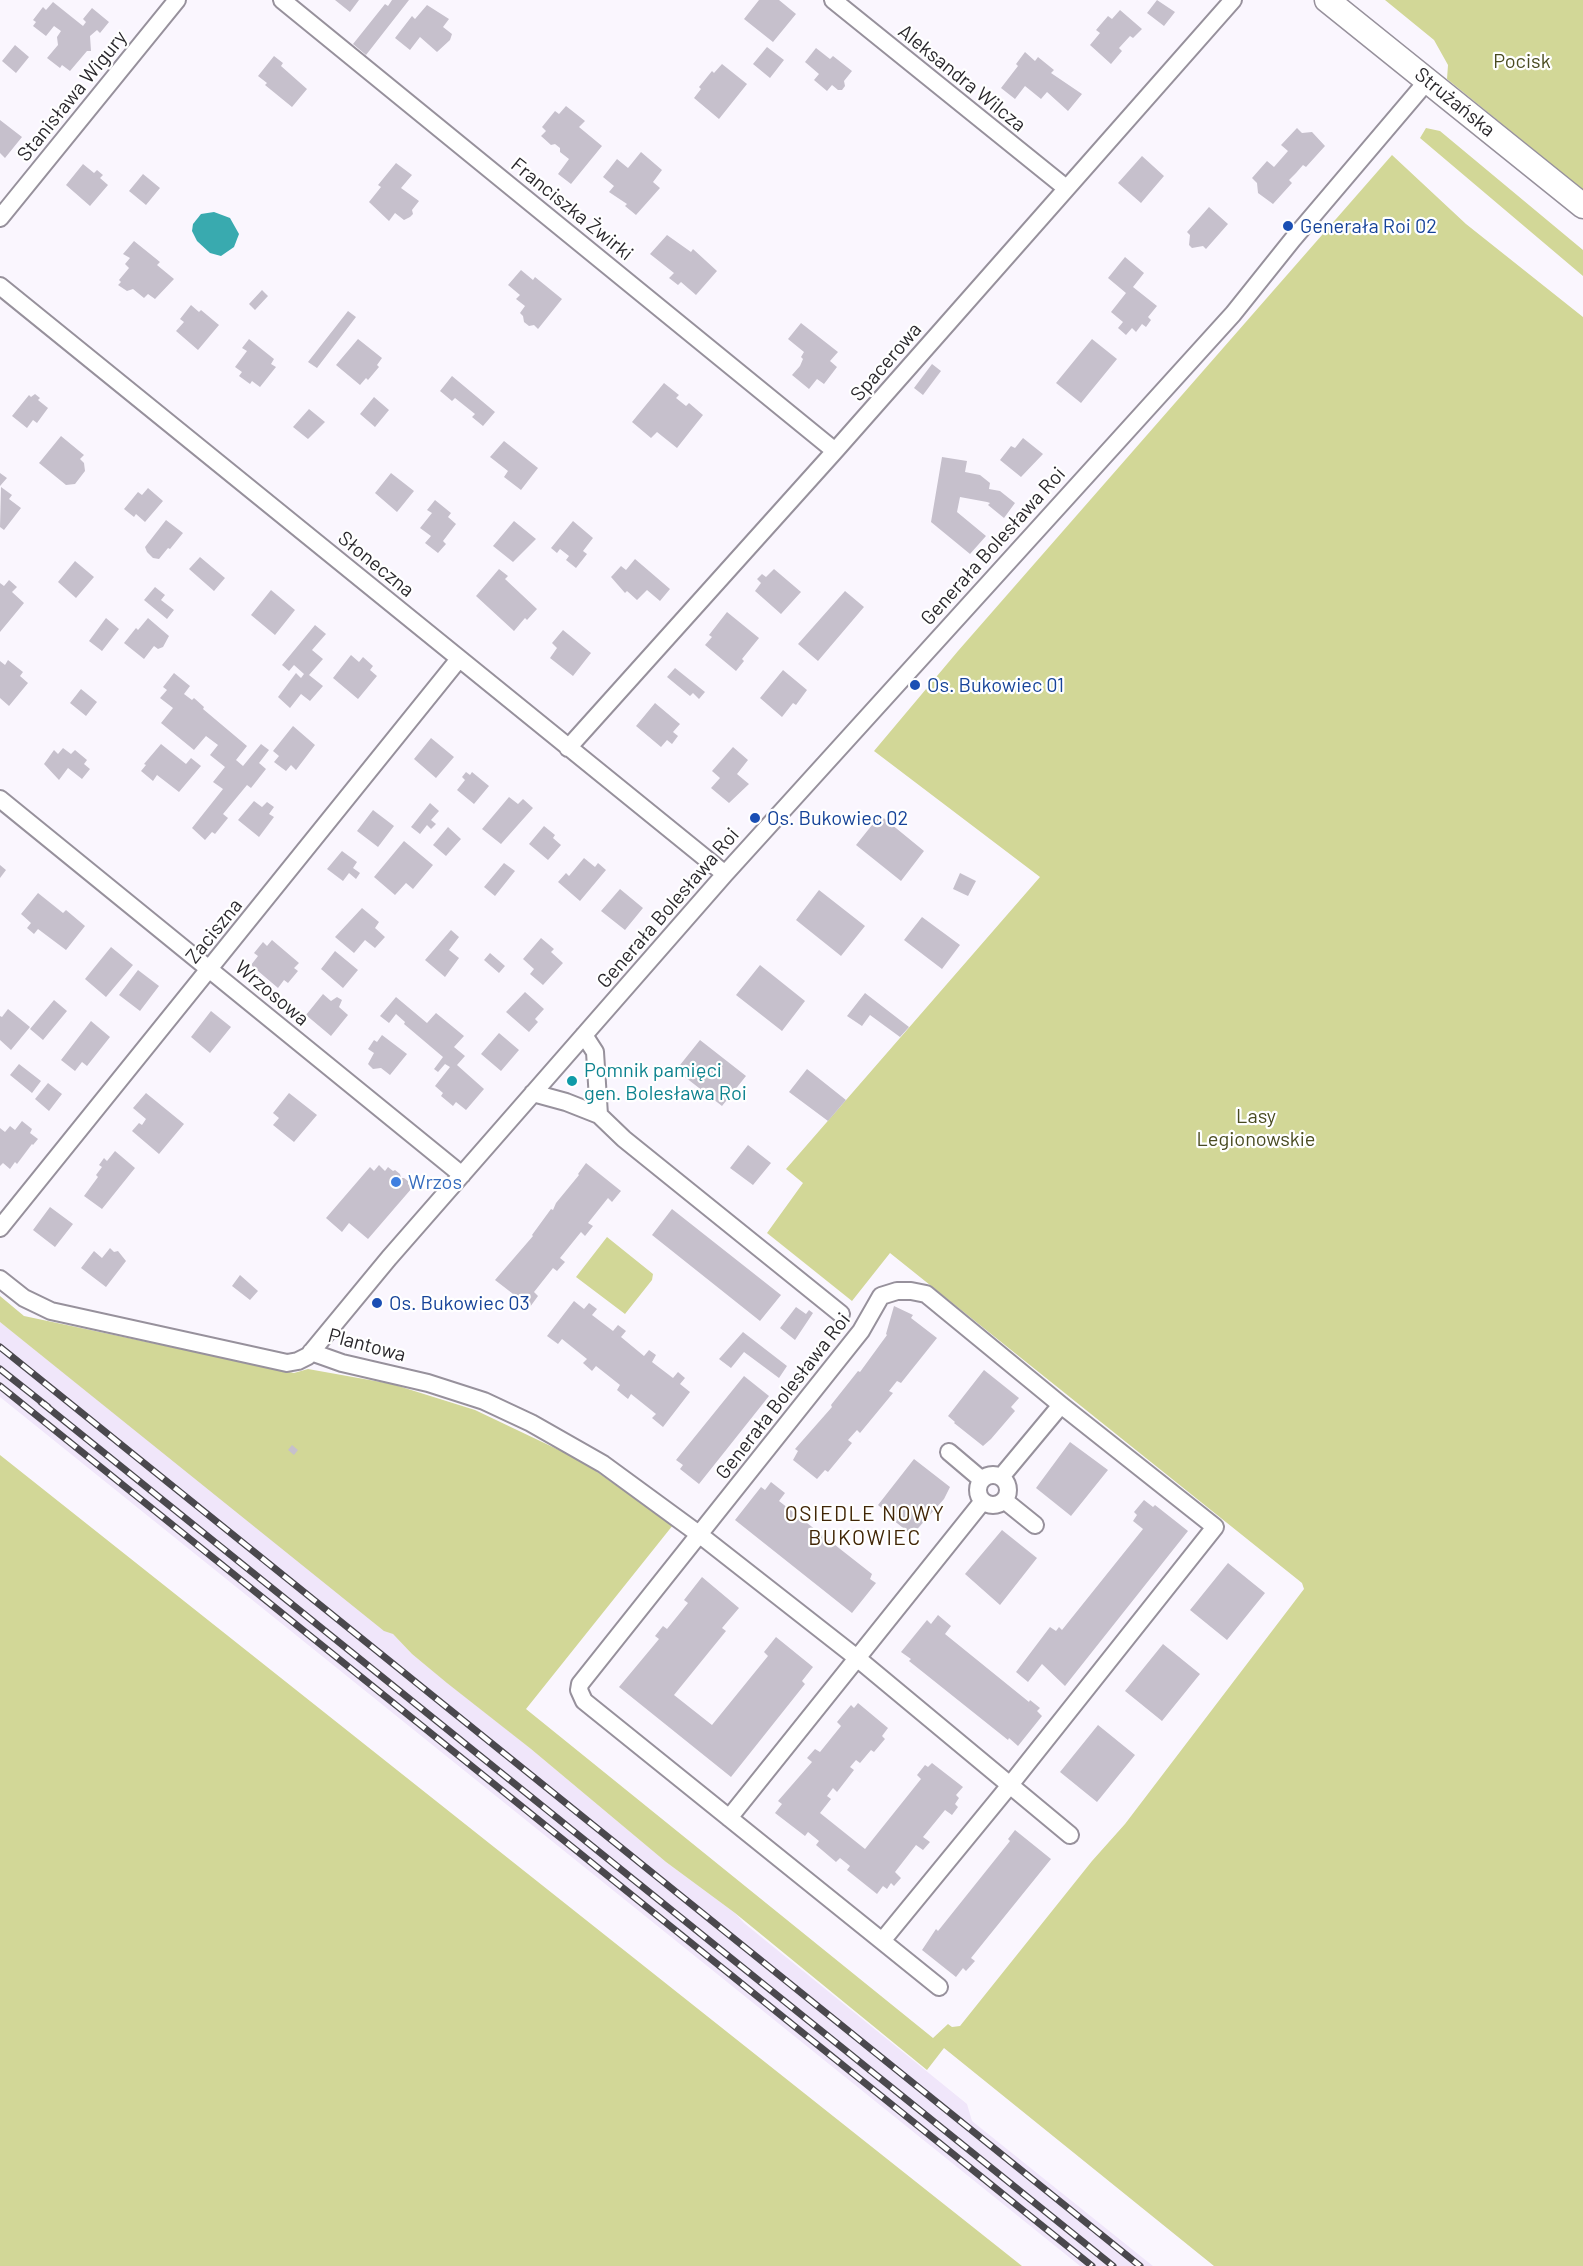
<!DOCTYPE html>
<html>
<head>
<meta charset="utf-8">
<style>
	body { margin:0 }
	canvas { display:block; background:#faf6fe }
</style>
</head>
<body>
<canvas width="1583" height="2266"></canvas>
<script>
const c = document.querySelector('canvas').getContext('2d');
c.lineJoin = 'round';
function paint(path, color) { c.fillStyle = color; c.fill(path, 'evenodd'); }
const toPath = rows => new Path2D(rows.map(r => 'M' + r).join(''));
function trace(path, color, width, dash) { c.strokeStyle = color; c.lineWidth = width; c.lineCap = dash ? 'butt' : 'round'; c.setLineDash(dash || []); c.stroke(path); }
function drawText(font, color, halo, rows, align = 'center') {
  c.font = font + ' Barlow,sans-serif'; c.lineWidth = 4.5; c.setLineDash([]); c.textBaseline = 'middle'; c.strokeStyle = halo; c.fillStyle = color; for (const [text, x, y, turn = 0] of rows) {
    c.save(); c.translate(x, y); c.rotate((+turn || 0) * Math.PI / 180); c.textAlign = isNaN(turn) ? turn : align; if (halo) c.strokeText(text, 0, 0); c.fillText(text, 0, 0); c.restore();
  }
}
paint(toPath([
	[0,1322,393,1634,412,1654,531,1749,666,1862,735,1913,744,1923,967,2104,972,2121,1153,2266,1080,2266,0,1397]
]), '#f0e6fa');
paint(toPath([
	[1385,0,1583,0,1583,190,1447,79,1448,65,1434,40],
	[1426,128,1440,131,1583,250,1583,276,1420,138],
	[1392,155,1466,224,1583,317,1583,2266,1214,2266,944,2048,927,2070,735,1913,666,1862,531,1749,447,1683,412,1654,393,1634,384,1631,0,1322,0,1296,24,1316,294,1373,308,1369,392,1384,475,1410,580,1460,673,1525,526,1709,933,2038,948,2024,952,2027,960,2026,1092,1861,1125,1824,1304,1589,1302,1583,890,1253,852,1301,767,1233,803,1183,786,1169,1040,877,874,751,958,651],
	[607,1237,653,1274,652,1280,625,1314,576,1277],
	[0,1455,1022,2266,0,2266]
]), '#d2d797');
paint(toPath([
	[214,212,230,218,239,234,234,247,221,256,210,253,197,241,192,231,193,224,201,214]
]), '#39aaaf');
paint(toPath([
	[335,0,359,0,350,12],
	[392,0,409,0,366,55,353,44,385,4,388,6],
	[759,0,779,0,796,14,773,42,744,19],
	[1157,0,1175,12,1164,26,1147,13],
	[53,2,83,26,86,22,83,19,92,8,109,22,100,33,97,30,90,36,91,51,87,51,70,71,62,65,60,68,47,58,58,45,57,37,61,31,54,26,46,36,33,26,36,22,33,20,43,7,46,10],
	[427,5,449,19,443,27,452,34,450,40,437,52,420,37,410,50,395,38,412,16,415,19],
	[1120,10,1142,29,1133,38,1130,36,1119,48,1122,51,1111,64,1090,45,1100,33,1096,30,1108,16,1112,19],
	[15,45,29,57,16,73,2,61],
	[767,47,784,60,770,78,753,64],
	[816,48,830,59,833,56,852,71,844,81,845,86,842,90,838,90,832,85,827,91,814,80,819,74,805,62],
	[1025,52,1035,61,1038,57,1054,70,1051,73,1082,94,1068,111,1047,92,1041,99,1025,86,1015,99,1001,88,1018,66,1016,64],
	[274,56,283,63,281,66,307,89,292,107,265,85,267,83,258,76],
	[722,64,747,84,719,119,694,98,701,89,699,87,712,71,714,73],
	[566,106,585,121,579,127,602,146,571,184,558,174,569,159,560,152,560,148,555,144,551,145,541,136,546,131,542,127,555,111,559,114],
	[0,120,22,137,5,158,0,153],
	[1297,128,1302,133,1312,132,1325,146,1306,167,1303,165,1296,173,1289,180,1292,183,1273,204,1258,193,1257,183,1252,178,1267,161,1274,167,1288,151,1281,145],
	[641,152,662,170,653,182,660,188,636,215,625,206,627,204,609,192,614,186,603,177,617,159,628,168],
	[1142,156,1164,176,1141,203,1118,183],
	[396,163,412,175,401,188,419,201,412,210,413,214,410,217,404,220,395,213,389,221,369,202,381,187,378,185],
	[83,164,94,173,97,170,103,175,100,178,108,185,90,206,66,185],
	[143,174,160,188,146,205,129,191],
	[1209,207,1228,224,1206,249,1203,246,1192,248,1189,245,1190,235,1187,232],
	[667,235,691,252,693,249,717,271,696,295,681,282,678,285,669,278,674,273,650,254],
	[134,241,160,262,157,265,174,279,155,299,148,294,144,298,133,289,127,291,118,285,121,282,119,280,129,268,125,264,130,258,123,254],
	[1125,257,1144,273,1133,287,1157,306,1148,317,1151,320,1146,327,1142,324,1136,332,1132,328,1126,335,1118,328,1123,322,1111,312,1126,293,1108,278],
	[521,270,533,280,535,277,562,299,538,329,534,325,529,326,524,322,523,316,520,313,525,306,516,299,520,295,508,285],
	[262,290,268,296,255,310,249,304],
	[191,305,199,312,201,310,219,325,198,350,176,331,184,322,180,319],
	[348,311,356,317,317,368,308,362],
	[801,323,838,352,830,361,837,367,824,384,817,379,809,389,792,375,800,366,803,359,801,357,804,352,788,339],
	[249,339,274,359,271,364,276,367,260,387,252,381,250,384,239,376,242,372,235,367,247,351,242,348],
	[358,339,382,358,377,365,379,367,368,380,366,378,360,385,336,365],
	[1092,339,1117,359,1081,403,1056,383],
	[932,364,941,371,923,395,914,388],
	[452,376,495,412,483,426,472,417,475,414,455,398,452,401,440,391],
	[664,383,679,395,676,398,686,406,689,403,703,415,677,448,657,432,651,438,632,422],
	[35,394,40,398,38,400,48,408,37,423,33,420,27,428,12,416,29,395,31,397],
	[374,397,389,410,375,427,360,414],
	[309,409,325,422,308,439,293,427],
	[61,436,84,455,80,459,84,463,85,471,75,484,66,485,39,463],
	[1023,438,1043,454,1021,477,1000,460,1011,446,1015,448],
	[504,441,538,468,521,490,504,477,508,471,490,457],
	[942,457,967,461,965,472,980,475,990,483,989,489,1000,491,1015,503,1004,518,988,505,990,503,987,502,960,497,957,512,986,536,970,554,931,522],
	[0,473,7,478,0,486],
	[391,473,414,491,397,512,375,493],
	[1,487,12,495,9,499,21,508,4,530,0,527],
	[148,488,163,501,145,522,136,514,134,517,124,509,138,492,142,495],
	[435,500,451,513,448,517,456,524,443,541,446,544,438,553,425,543,431,536,420,528,432,513,427,510],
	[166,520,183,533,170,549,168,548,159,559,153,558,147,552,145,547],
	[514,521,536,539,513,562,493,546],
	[573,521,593,538,583,551,587,554,576,568,566,560,569,556,560,549,557,553,551,548],
	[200,557,225,578,214,591,189,569],
	[635,559,670,589,660,601,647,590,637,600,627,591,625,593,611,577,621,566,626,570],
	[75,561,94,577,76,598,58,582],
	[499,569,508,576,505,579,537,609,527,620,525,618,514,631,476,596],
	[774,569,801,592,781,614,755,591,761,583,757,579,762,574,766,577],
	[9,580,17,587,12,592,24,603,0,632,0,583,4,586],
	[155,587,165,595,161,600,174,610,167,619,144,600],
	[271,590,295,610,275,635,251,615],
	[845,591,864,607,818,661,798,644],
	[727,612,759,638,742,659,744,661,736,671,705,645,712,637,709,635],
	[106,618,119,629,102,651,89,641],
	[148,618,169,636,163,647,158,649,154,646,144,659,124,643,136,628,138,630],
	[315,625,326,634,312,650,323,659,309,675,323,686,310,701,301,694,290,708,278,697,296,673,301,678,304,674,294,665,289,671,282,665],
	[563,630,591,653,573,676,550,658,557,648,552,643],
	[351,655,359,662,363,657,373,666,370,670,377,676,358,699,333,678],
	[8,660,23,672,20,676,28,683,9,706,0,698,0,661,5,665],
	[675,668,705,692,699,699,693,693,690,696,667,677],
	[783,670,807,690,796,705,793,703,782,717,760,698],
	[174,673,190,686,184,694,192,700,194,698,204,707,203,709,247,746,236,760,243,766,261,744,269,750,259,763,266,769,251,788,247,785,223,814,228,818,215,834,212,832,205,840,192,828,223,789,213,782,225,767,210,755,218,745,206,736,194,750,161,723,173,708,160,698,167,690,163,687],
	[81,689,97,702,86,716,70,703],
	[655,703,680,724,673,732,678,736,672,744,667,740,661,747,636,726],
	[293,726,315,745,296,770,291,765,286,771,274,762,279,756,273,751],
	[431,738,454,757,436,778,414,759],
	[161,744,186,764,191,758,201,766,179,792,157,775,153,781,141,771,146,765,144,764],
	[733,747,748,760,737,774,749,784,729,803,711,788,720,778,712,771],
	[63,748,71,754,75,750,87,760,84,764,90,769,82,779,68,768,59,780,44,764,54,750,58,754],
	[466,772,470,775,472,772,489,786,474,804,457,790,465,780,462,777],
	[509,797,518,804,523,799,533,808,501,844,482,829],
	[254,801,262,807,267,802,274,807,269,814,274,817,259,837,238,820],
	[430,803,439,811,431,820,436,824,431,829,427,825,420,834,411,827],
	[373,810,394,826,378,847,357,831],
	[880,815,924,851,901,881,856,845],
	[544,826,555,835,553,838,561,845,548,860,529,844],
	[448,827,461,839,446,856,433,845],
	[404,841,433,865,413,889,406,883,395,895,374,877],
	[342,851,357,862,353,868,360,873,356,879,349,873,343,881,327,869],
	[584,858,595,867,598,863,606,870,580,901,558,882,566,873,569,876],
	[504,863,515,871,495,896,484,887],
	[0,865,6,870,0,878],
	[960,873,976,881,968,896,953,889],
	[620,889,643,908,625,930,601,911],
	[819,890,865,926,841,956,796,920],
	[38,893,63,913,66,910,85,926,66,950,38,929,34,934,27,928,31,923,21,914],
	[362,908,379,922,375,928,385,937,375,948,365,940,354,953,335,937],
	[922,917,960,945,942,969,904,940],
	[451,930,459,937,449,950,459,958,445,977,425,960],
	[541,938,554,949,551,952,563,963,543,985,530,974,534,969,523,959],
	[272,940,299,963,294,968,298,971,288,983,284,980,278,988,251,965,258,956,254,953,263,942,267,946],
	[111,947,133,965,106,997,85,979],
	[335,951,358,970,343,988,321,969],
	[490,953,505,966,499,973,484,960],
	[760,965,805,1001,782,1031,736,995],
	[138,970,159,986,140,1011,119,995],
	[525,992,544,1009,535,1019,538,1022,529,1032,506,1012],
	[865,993,909,1027,900,1037,870,1015,862,1026,847,1016],
	[323,994,331,1001,337,997,342,1000,339,1007,348,1015,331,1036,306,1015],
	[396,997,427,1023,436,1013,464,1036,454,1047,465,1056,457,1065,484,1089,466,1110,456,1102,453,1106,441,1096,443,1093,435,1086,450,1067,445,1064,438,1072,434,1069,443,1057,404,1024,405,1022,396,1014,389,1023,380,1016],
	[54,1000,67,1011,43,1040,30,1029],
	[8,1009,30,1027,11,1050,0,1040,0,1016,2,1017],
	[211,1011,231,1027,210,1053,191,1037],
	[91,1021,110,1037,87,1066,82,1062,75,1071,61,1060],
	[499,1033,519,1050,501,1071,481,1054],
	[382,1035,407,1054,390,1075,381,1068,373,1069,368,1064,374,1053,368,1049,374,1040,377,1042],
	[700,1040,746,1076,722,1106,676,1070],
	[19,1064,41,1081,32,1093,10,1075],
	[807,1069,846,1100,828,1121,789,1092],
	[48,1083,62,1094,49,1111,35,1099],
	[146,1093,184,1124,159,1154,132,1131,139,1123,142,1125,146,1119,133,1108],
	[289,1093,317,1115,294,1142,273,1125,279,1118,273,1113],
	[22,1121,32,1129,30,1133,38,1139,33,1145,32,1144,17,1164,15,1162,10,1169,3,1163,0,1166,0,1128,5,1132,10,1126,15,1130],
	[748,1145,771,1163,753,1185,730,1168],
	[115,1151,135,1168,102,1209,84,1196,98,1177,96,1175,102,1167,99,1165,104,1158,107,1161],
	[586,1163,621,1191,612,1202,608,1198,588,1223,593,1226,585,1236,581,1232,560,1258,565,1262,557,1271,553,1268,534,1292,538,1296,530,1307,495,1280,533,1236,532,1235,551,1209,553,1210,556,1203,579,1175,578,1174],
	[379,1165,385,1171,388,1167,393,1171,395,1170,400,1174,401,1178,404,1178,408,1181,408,1184,412,1188,368,1239,349,1223,342,1232,326,1218,370,1167,374,1171],
	[50,1207,73,1224,55,1247,33,1230],
	[672,1209,781,1295,760,1321,652,1235],
	[110,1248,114,1252,118,1251,126,1261,106,1287,81,1268,94,1251,102,1258],
	[240,1275,258,1291,250,1300,232,1286],
	[574,1301,584,1309,589,1303,597,1309,592,1315,613,1331,618,1325,626,1331,621,1337,644,1356,649,1350,656,1355,652,1362,673,1378,678,1372,685,1378,680,1384,690,1392,663,1427,652,1418,656,1414,631,1394,628,1399,617,1390,620,1385,596,1366,592,1371,583,1363,587,1359,562,1339,558,1344,547,1336],
	[894,1306,913,1315,911,1318,937,1338,901,1383,897,1381,889,1391,893,1393,860,1433,857,1430,848,1440,852,1443,828,1472,825,1470,817,1479,793,1460,798,1451,795,1449,832,1407,831,1405,858,1371,860,1372,887,1335,886,1334],
	[796,1307,806,1314,809,1310,813,1313,795,1340,780,1328],
	[743,1332,787,1366,779,1378,744,1352,731,1368,719,1359],
	[984,1370,1019,1398,1011,1407,1015,1411,991,1439,983,1446,954,1423,955,1422,948,1416],
	[744,1376,769,1396,699,1484,680,1469,683,1465,676,1460],
	[1070,1442,1108,1470,1071,1516,1036,1488],
	[292,1445,298,1450,294,1455,288,1450],
	[914,1459,950,1487,944,1499,912,1535,883,1512,884,1510,878,1505],
	[771,1482,785,1493,779,1501,872,1574,870,1579,876,1583,852,1613,735,1520,761,1487,765,1490],
	[1144,1500,1153,1507,1155,1505,1188,1531,1065,1686,1042,1664,1028,1682,1016,1672,1050,1627,1056,1631,1059,1627,1062,1630,1143,1529,1133,1521,1137,1515,1134,1512],
	[1002,1530,1037,1558,1000,1605,965,1574],
	[1228,1563,1265,1593,1227,1640,1190,1610],
	[702,1577,739,1608,722,1628,726,1631,674,1695,712,1725,768,1656,764,1652,776,1637,813,1667,802,1681,805,1684,731,1777,619,1687,659,1639,655,1636,663,1626,667,1629,688,1603,684,1600],
	[938,1615,951,1626,945,1634,1029,1702,1030,1700,1040,1708,1037,1711,1042,1716,1018,1746,1009,1738,1008,1740,909,1661,911,1659,901,1652,927,1620,931,1624],
	[1163,1644,1200,1674,1162,1721,1125,1691],
	[858,1703,888,1728,882,1736,885,1739,874,1752,871,1750,860,1763,856,1760,850,1767,854,1770,837,1792,833,1788,827,1796,831,1799,820,1813,865,1849,921,1779,917,1775,925,1765,928,1767,932,1763,963,1787,956,1795,959,1798,955,1804,958,1807,952,1815,945,1810,923,1837,930,1842,923,1850,916,1845,895,1872,901,1878,894,1886,891,1883,887,1889,883,1886,877,1894,847,1870,850,1866,840,1858,836,1862,816,1845,819,1841,808,1832,805,1836,775,1813,782,1804,778,1801,812,1762,807,1758,815,1749,820,1752,841,1726,837,1722,851,1705,854,1708],
	[1098,1725,1135,1755,1097,1802,1060,1772],
	[1015,1830,1051,1859,971,1958,975,1961,966,1971,963,1968,956,1977,922,1950,936,1929,938,1931,1010,1841,1008,1839]
]), '#c6c0cc');
const street = toPath([
	[282,0,835,451],
	[833,0,1066,188],
	[0,218,177,0],
	[0,286,725,874],
	[568,748,835,451,1233,0],
	[0,799,462,1175],
	[584,1035,595,1052,599,1115],
	[533,1093,566,1102,599,1115,624,1139,841,1314],
	[0,1228,459,659],
	[0,1279,24,1298,51,1311,287,1363,298,1361,308,1356,389,1258,725,874,1233,314,1293,239,1428,80],
	[311,1352,342,1363,428,1383,484,1401,531,1423,603,1464,700,1535,857,1658,1070,1835],
	[949,1452,982,1480],
	'978 1490a15 15 0 1 1 30 0a15 15 0 1 1-30 0Z',
	[1001,1477,1061,1405],
	[1004,1500,1035,1525],
	[729,1818,983,1501],
	[882,1941,1010,1785,1215,1527,1061,1405,926,1294,911,1291,897,1291,881,1296,861,1331,580,1684,579,1690,584,1701,692,1788,882,1941,939,1987]
]);
const secondary = toPath([
	[1327,0,1583,206]
]);
trace(street, '#97919c', 20);
trace(secondary, '#97919c', 27);
trace(street, '#fff', 16);
trace(secondary, '#fff', 24);
const rail = toPath([
	[0,1347,1140,2266],
	[0,1369,48,1407],
	[0,1386,1092,2266],
	[41,1402,1113,2266]
]);
trace(rail, '#4a484d', 7);
trace(rail, '#fff', 4.5, [14]);
for (const [x, y, r, color] of [
	[1288,226,6,"#1a4fb4"],
	[915,685,6,"#1a4fb4"],
	[755,818,6,"#1a4fb4"],
	[572,1081,6,"#0f9aa8"],
	[396,1182,6,"#3f7fe0"],
	[377,1303,6,"#1a4fb4"]
]) { const dot = new Path2D(); dot.arc(x, y, r, 0, 2 * Math.PI); c.fillStyle = color; c.fill(dot); trace(dot, '#fff', 2); }
drawText('20px', '#494b21', '#fff', [
	["Pocisk",1522,61],
	["Lasy",1256,1116],
	["Legionowskie",1256,1139]
]);
drawText('20px', '#2a282c', '#fff', [
	["Aleksandra Wilcza",962,78,39],
	["Stanisława Wigury",72,96,-51],
	["Strużańska",1455,102,39],
	["Franciszka Żwirki",572,209,39],
	["Spacerowa",886,362,-49],
	["Generała Bolesława Roi",993,546,-48],
	["Słoneczna",376,564,39],
	["Generała Bolesława Roi",668,908,-49],
	["Zaciszna",214,931,-51],
	["Wrzosowa",272,993,40],
	["Plantowa",367,1345,15],
	["Generała Bolesława Roi",783,1396,-52]
]);
drawText('20px', '#164399', '#fff', [
	["Generała Roi 02",1300,226],
	["Os. Bukowiec 01",927,685],
	["Os. Bukowiec 02",767,818],
	["Os. Bukowiec 03",389,1303]
], 'left');
drawText('20px', '#0d838f', '#fff', [
	["Pomnik pamięci",584,1070],
	["gen. Bolesława Roi",584,1093]
], 'left');
drawText('20px', '#366cbe', '#fff', [
	["Wrzos",408,1182]
], 'left');
c.letterSpacing = '1.5px';
drawText('21px', '#412606', '#fff', [
	["OSIEDLE NOWY",865,1514],
	["BUKOWIEC",865,1538]
]);
c.letterSpacing = '0px';
</script>
</body>
</html>
